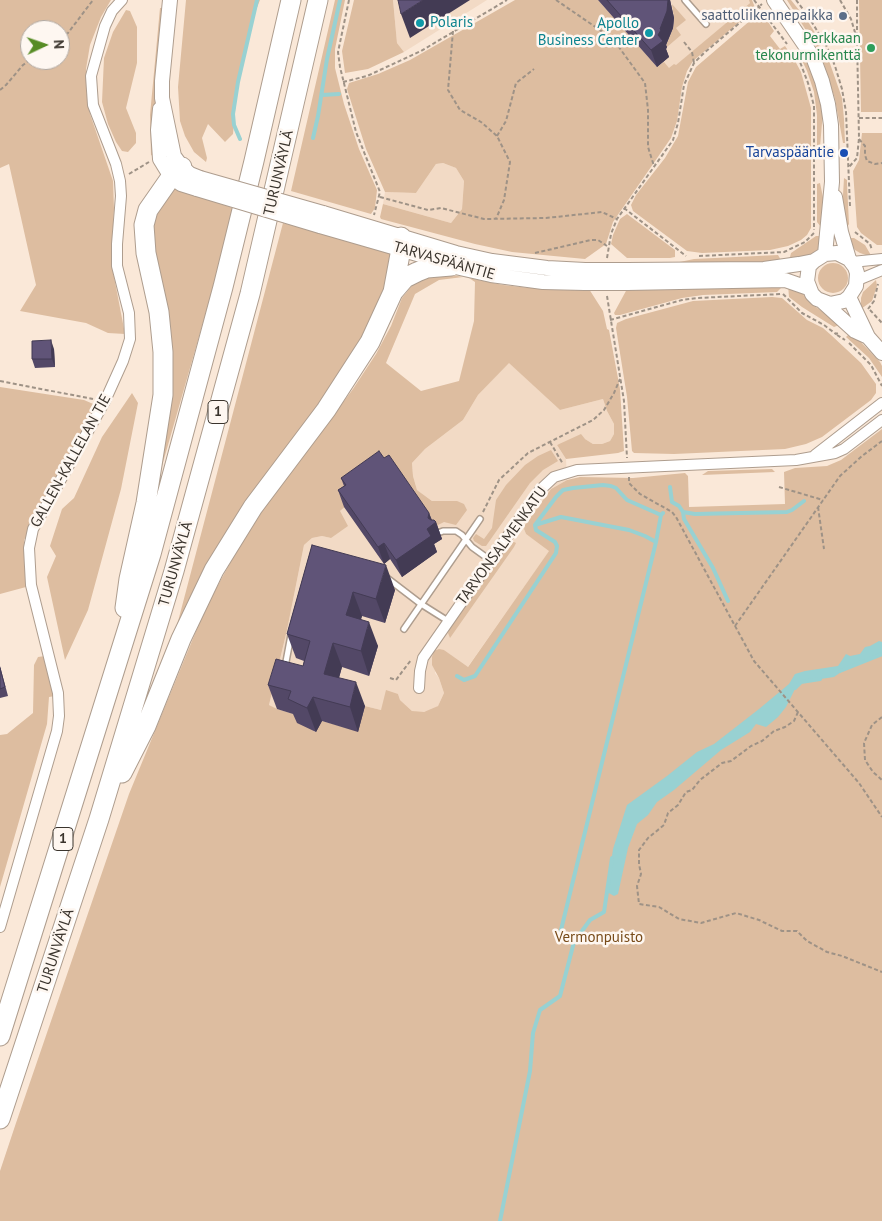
<!DOCTYPE html>
<html>
<head>
<meta charset="utf-8">
<style>
	body { margin:0 }
	#map { position:relative; width:882px; height:1221px; overflow:hidden; background:#fae8d8; font-family:"PT Sans",sans-serif }
	canvas { display:block }
	.north { position:absolute; left:20px; top:20px; width:50px; height:50px; box-sizing:border-box; background:#fef7f1; border:1px solid #b0a9a3; border-radius:50%; rotate:87deg; font-size:14px; font-weight:700; line-height:20px; text-align:center; color:#3a342d }
	.north::after { content:''; display:block; margin:auto; width:18px; height:22px; background:#578c25; clip-path:polygon(50% 0,100% 100%,50% 72%,0 100%) }
</style>
</head>
<body>
<div id="map">
<canvas width="882" height="1221"></canvas>
<div class="north">N</div>
</div>
<script>
const c = document.querySelector('canvas').getContext('2d');
c.lineJoin = 'round';
function paint(path, color) { c.fillStyle = color; c.fill(path, 'evenodd'); }
const toPath = rows => new Path2D(rows.map(r => 'M' + r).join(''));
function trace(path, color, width, dash) { c.strokeStyle = color; c.lineWidth = width; c.lineCap = dash ? 'butt' : 'round'; c.setLineDash(dash || []); c.stroke(path); }
function drawText(font, color, halo, rows, align = 'center') {
  c.font = font + ' "PT Sans",sans-serif'; c.lineWidth = 5; c.setLineDash([]); c.textBaseline = 'middle'; c.strokeStyle = halo; c.fillStyle = color; for (const [text, x, y, turn = 0] of rows) {
    c.save(); c.translate(x, y); c.rotate((+turn || 0) * Math.PI / 180); c.textAlign = isNaN(turn) ? turn : align; if (halo) c.strokeText(text, 0, 0); c.fillText(text, 0, 0); c.restore();
  }
}
paint(toPath([
	[393,0,487,0,404,52,397,43],
	[560,0,749,0,751,2,676,66,648,93],
	[443,163,456,168,464,181,462,209,451,223,383,204,385,192,416,193,436,164],
	[509,362,560,410,603,399,607,411,614,424,614,434,610,441,602,444,593,444,585,439,557,445,566,459,567,480,551,489,525,525,524,529,526,534,550,550,467,668,444,650,435,673,439,678,444,693,438,706,429,711,418,713,412,711,400,700,398,694,381,710,365,706,358,732,316,732,297,723,269,705,287,630,304,545,312,538,322,536,331,538,340,511,352,501,434,527,457,501,432,501,417,490,413,476,412,463,425,449,463,420,478,395]
]), '#f2dac5');
paint(toPath([
	[0,0,111,0,101,17,90,45,86,69,86,88,90,114,113,181,114,209,111,261,125,334,108,333,86,323,20,311,36,285,9,164,0,168],
	[30,30,60,30,60,60,30,60],
	[186,0,260,0,250,25,238,78,233,134,225,142,208,124,202,138,207,158,206,162,194,152,185,136,180,121,178,87],
	[335,0,345,0,335,49,335,68,344,104,359,149,377,190,375,208,371,214,291,191],
	[354,0,393,0,397,43,404,52,368,69,345,73,342,51],
	[515,0,598,0,657,67,664,62,669,68,674,64,676,65,750,3,749,0,752,0,754,5,755,9,693,61,687,71,682,87,677,121,671,138,613,222,606,244,585,259,512,252,475,244,381,219,380,217,383,204,451,223,462,209,464,181,456,168,443,163,436,164,416,193,385,192,366,149,347,89,349,83,378,74,410,60],
	[787,0,791,0,807,20,822,44,817,48],
	[859,0,882,0,882,112,861,112],
	[672,4,686,20,676,28,681,35,667,47,666,45,673,28,674,18],
	[160,8,162,8,163,10,155,157,151,155,150,115],
	[126,10,130,11,137,27,137,63,126,108,136,133,136,143,128,152,122,151,116,142,108,124,102,102,104,58,113,32],
	[759,13,763,14,774,31,770,36,780,49,785,46,794,59,801,72,811,108,811,228,807,235,801,240,788,246,770,250,702,253,687,251,633,211,631,205,636,195,665,158,678,136,688,82,696,67],
	[804,51,814,70,823,111,820,147,817,147,817,115,814,92,807,71,798,52],
	[827,55,842,98,844,119,845,143,843,143,835,99,822,58],
	[862,133,882,133,882,245,877,245,861,233,857,227,853,171,859,160],
	[844,178,847,180,847,184,849,224,846,229,842,212],
	[820,183,825,207,821,227,817,222,817,184],
	[172,189,177,189,233,208,216,277,162,466,160,465,151,243,154,215],
	[627,214,675,250,675,257,670,258,627,258,611,244,613,235,620,219],
	[283,223,396,253,375,318,176,629],
	[816,236,823,236,822,243,817,250,810,255,789,261,791,253],
	[848,238,854,238,865,245,872,257,860,253,855,250],
	[778,255,782,262,675,263,694,259],
	'818 278a15 15 0 1 1 30 0a15 15 0 1 1-30 0Z',
	[446,274,463,277,439,280,415,294,386,363,421,391,459,381,474,321,475,282,469,278,503,285,530,288,589,289,603,311,607,329,609,330,620,389,624,451,618,453,566,459,557,445,581,434,585,439,593,444,602,444,610,441,614,434,614,424,607,411,603,399,560,410,509,363,478,395,463,420,425,449,412,463,413,476,417,490,432,501,457,501,464,504,467,510,456,525,444,522,434,527,352,501,340,511,348,526,331,538,322,536,312,538,304,545,287,630,269,705,277,709,300,716,315,732,322,721,358,731,365,706,381,710,386,690,398,694,400,700,412,711,424,712,438,706,444,693,439,678,432,665,432,657,434,651,439,649,444,650,468,667,549,551,526,534,524,529,525,525,551,489,567,480,580,477,633,478,685,473,688,476,689,507,785,504,784,472,795,468,827,466,841,460,882,429,882,1221,0,1221,0,1171,16,1123,129,794,206,607,235,554,264,508,353,389,376,354,391,326,402,298,414,283,427,276],
	[876,280,877,286,872,301,861,309,861,298,863,292],
	[782,284,781,288,777,292,703,295,682,298,620,315,615,315,614,313,627,289],
	[788,285,798,289,814,306,842,324,834,327,802,307,789,297],
	[772,297,782,298,807,320,823,328,831,335,861,363,876,384,876,393,871,400,822,437,806,444,785,449,674,454,634,453,632,451,627,397,616,328,617,323,626,319,693,301],
	[851,332,880,362,882,366,882,377,869,358,846,337],
	[0,387,84,400,98,406,24,540,26,587,0,594],
	[132,393,138,403,121,489,88,610,65,660,47,577,56,556,50,546,62,509,74,498,102,437],
	[551,450,558,461,543,470,530,483,486,546,482,546,474,541,473,538,476,534,484,539,492,528,496,500,506,485,525,465,538,456],
	[772,469,775,472,702,475,708,471],
	[514,542,516,543,514,547,450,638,448,633,450,628,510,543],
	[45,656,55,696,49,697,47,724,0,887,0,735,7,734,33,713,34,665,38,657]
]), '#ddbda0');
paint(toPath([
	[879,641,882,642,882,654,844,670,834,677,801,682,796,687,786,707,778,717,766,727,756,724,750,732,721,750,674,790,657,802,648,815,637,824,628,848,618,894,614,896,607,892,613,849,627,805,667,776,697,752,714,744,759,709,789,684,795,674,805,671,838,666,846,654,850,656,860,654,865,647,870,646]
]), '#98d1d2');
trace(toPath([
	[322,95,339,94],
	[313,138,318,116,327,59,340,0],
	[240,139,234,125,233,114,238,82,257,0],
	[670,487,672,502],
	[672,502,679,506,683,512,684,519,713,568,728,601],
	[683,512,695,514,787,512,792,510,804,501],
	[535,525,561,517,629,530,645,536,656,542],
	[840,671,882,654],
	[457,676,464,680,475,676,556,553,557,546,555,542,536,530,535,525,556,497,563,490,573,488,603,485,611,486,616,488,627,500,661,515],
	[795,688,801,682,820,679],
	[574,942,563,940,560,934,656,542,661,515,663,513],
	[500,1221,530,1071,533,1033,540,1010,560,996,574,942,590,920,604,912,612,858]
]), '#98d1d2', 4);
const lane = toPath([
	[685,0,706,24],
	[438,533,443,531,456,531,462,535,472,547,490,560],
	[387,578,421,604,448,621],
	[404,629,480,519],
	[285,667,291,635]
]);
const street = toPath([
	[852,262,882,259],
	[858,280,882,270],
	[815,455,882,403],
	[419,688,420,671,423,658,539,491,554,477,577,470,796,460,835,453,844,449,882,420],
	[0,927,57,731,59,716,58,693,31,585,29,548,33,529,105,401,123,361,130,339,129,313,117,266,117,244,121,196,120,181,116,164,93,105,91,76,105,26,112,11,122,0]
]);
const secondary = toPath([
	[170,0,162,81,162,98,174,156,182,167,190,174,200,178],
	[774,0,813,57,822,81,828,104,831,125,832,182,825,254],
	[160,109,158,130,160,159,171,177,181,184,197,189],
	[835,197,841,232,849,259],
	[323,213,456,253,492,261,547,268,585,270],
	[320,226,431,258,451,266,491,275,543,282,585,283],
	[627,270,764,269,799,264,814,261,825,254,837,253,849,259,855,267,857,273,856,286,849,297,844,301,830,304,817,299,812,294,807,281,809,266,814,261],
	[627,283,785,280,808,288],
	[849,297,868,337],
	[823,302,855,331,868,337,882,353]
]);
const highway = toPath([
	[393,292,405,278,417,272,427,268,451,266],
	[125,608,129,579,146,503,163,395,163,352,159,312,146,253,144,225,148,210,171,177,182,167],
	[122,773,146,726,181,639,214,570,253,507,326,410,370,342,393,292,401,249,401,237],
	[0,1036,151,554,223,287,254,161,291,0],
	[0,1119,99,819,174,571,250,294,318,0]
]);
trace(lane, '#ae9d8e', 8);
trace(street, '#ae9d8e', 12);
trace(secondary, '#ae9d8e', 16);
trace(highway, '#ae9d8e', 21);
trace(toPath([
	[349,0,338,52,340,67,356,132,380,192,374,215],
	[556,0,613,39,645,83,648,110,648,147,654,166],
	[754,0,787,44],
	[796,0,808,16,826,45,835,66,842,89,846,112,850,206],
	[840,0,851,19,857,39,859,138,857,158,849,167],
	[857,0,857,35],
	[453,31,448,90,460,110,481,122,497,136,510,162,504,200,496,219],
	[60,38,68,33,93,0],
	[684,42,692,52,694,63],
	[793,52,800,62,808,83,814,106,814,230],
	[343,82,367,76,421,51,507,0],
	[0,90,6,85,23,65,30,60],
	[859,118,882,118],
	[497,136,506,121,516,83,534,69],
	[859,139,865,146,865,155,867,161,875,164,882,163],
	[129,174,149,162],
	[380,197,428,210,441,208,484,219,546,218,602,212,617,219],
	[624,208,686,256],
	[855,232,870,244,872,250],
	[535,253,591,240,598,240,607,246],
	[699,256,784,252,805,242,815,232],
	[607,258,611,234,617,219,673,140,678,123,684,85,694,63,704,53,762,4],
	[783,294,802,313,824,325,836,334,839,332],
	[607,296,624,401,627,458],
	[868,309,874,301,878,284],
	[870,310,882,323],
	[610,320,682,300,697,298,782,294],
	[837,335,845,340],
	[849,343,871,365,882,386],
	[0,381,93,399],
	[550,442,563,464],
	[629,477,629,483,640,494,672,512,676,517,754,661,859,783,882,817],
	[779,487,823,500],
	[818,507,824,549],
	[483,512,499,480,528,453,593,420,604,410,614,393,620,379],
	[735,626,840,476,862,456,882,441],
	[390,678,396,680,411,660],
	[798,712,794,721,785,727,774,731,762,741,751,746,731,761,722,763,700,780,692,790,686,792,678,805,668,813,664,825,648,838,639,850,639,864,641,874,637,886,639,904,659,907,679,919,701,923,736,913,759,920,782,931,797,931,807,941,827,952,842,956,882,972],
	[882,717,872,725,864,743,865,760,873,772,882,780]
]), '#9e9286', 2, [4, 2.5]);
trace(lane, '#fff', 5);
trace(street, '#fff', 10);
trace(secondary, '#fff', 14);
trace(highway, '#fff', 19);
const secondaryBridge = toPath([
	[200,178,323,213],
	[197,189,320,226],
	[585,270,627,270],
	[585,283,627,283]
]);
trace(secondaryBridge, '#ae9d8e', 16, []);
trace(secondaryBridge, '#fff', 14);
paint(toPath([
	[598,0,670,0,674,18,673,28,666,45,667,47,666,49,669,57,657,67],
	[54,349,55,367,35,368,32,359],
	[384,458,429,513,432,520,436,522,442,539,434,544,437,552,402,577,390,559,384,564,344,507,338,490,344,486,341,478],
	[312,545,395,590,385,623,362,616,361,619,378,646,369,676,342,667,339,678,365,706,358,732,322,721,316,732,297,723,293,714,277,709,268,685,303,666,304,661,296,658,287,634],
	[0,666,8,696,0,698]
]), '#534867');
paint(toPath([
	[423,0,470,0,410,38,401,14],
	[668,0,670,0,674,18,673,28,666,45,667,47,666,49,669,57,657,67,651,50,660,29],
	[51,340,54,349,55,367,52,359],
	[429,513,433,524,436,522,442,539,434,544,437,552,402,577,396,560,427,529],
	[384,543,390,559,384,564,378,547],
	[386,565,395,590,385,623,376,599],
	[353,592,362,616,355,639,346,615],
	[369,622,378,646,369,676,361,651],
	[333,643,342,667,333,698,324,674],
	[356,682,365,706,358,732,350,707],
	[313,697,322,721,316,732,307,708]
]), '#433b54');
const building = toPath([
	[398,0,423,0,401,14,398,0],
	[607,0,668,0,667,11,660,29,661,30,658,35,663,41,651,50,607,0],
	[51,340,52,359,32,359,32,341,51,340],
	[379,451,384,458,389,455,429,513,428,518,431,520,434,520,436,522,427,529,431,536,396,560,384,543,378,547,338,490,346,485,341,478,379,451],
	[312,545,386,565,376,599,353,592,350,603,346,615,369,622,361,651,333,643,324,674,356,682,350,707,313,697,307,708,288,699,291,691,268,685,276,659,303,666,310,641,287,634,312,545],
	[0,668,5,687,0,689,0,668]
]);
paint(building, '#605478');
trace(building, '#433b54', 1);
for (const [x, y, r, color] of [
	[843,16,5,"#5c6f8a"],
	[420,23,5,"#0f9aa8"],
	[649,33,5,"#0f9aa8"],
	[871,48,5,"#2e9e5b"],
	[844,153,5,"#1a4fb4"]
]) { const dot = new Path2D(); dot.arc(x, y, r, 0, 2 * Math.PI); c.fillStyle = color; c.fill(dot); trace(dot, '#fef7f1', 2); }
for (const [x, y, w] of [
	[218,412,20],
	[63,839,20]
]) { const box = new Path2D(); box.roundRect(x - w / 2, y - 11.5, w, 23, 4); c.fillStyle = '#fef7f1'; c.fill(box); trace(box, '#3a342d', 1); }
drawText('bold 14px', '#3a342d', null, [
	["1",218,412],
	["1",63,839]
]);
drawText('15px', '#4e5e75', '#fef7f1', [
	["saattoliikennepaikka",833,16]
], 'right');
drawText('15px', '#0d838f', '#fef7f1', [
	["Polaris",430,23],
	["Apollo",639,24,"right"],
	["Business Center",639,41,"right"]
], 'left');
drawText('15px', '#27864d', '#fef7f1', [
	["Perkkaan",861,39],
	["tekonurmikenttä",861,56]
], 'right');
drawText('15px', '#164399', '#fef7f1', [
	["Tarvaspääntie",834,153]
], 'right');
drawText('15px', '#3a342d', '#fef7f1', [
	["TURUNVÄYLÄ",279,173,-77],
	["TARVASPÄÄNTIE",444,261,16],
	["GALLEN-KALLELAN TIE",71,461,-61],
	["TARVONSALMENKATU",502,546,-54],
	["TURUNVÄYLÄ",176,564,-74],
	["TURUNVÄYLÄ",56,951,-72]
]);
drawText('15px', '#784b19', '#fef7f1', [
	["Vermonpuisto",599,938]
]);
</script>
</body>
</html>
